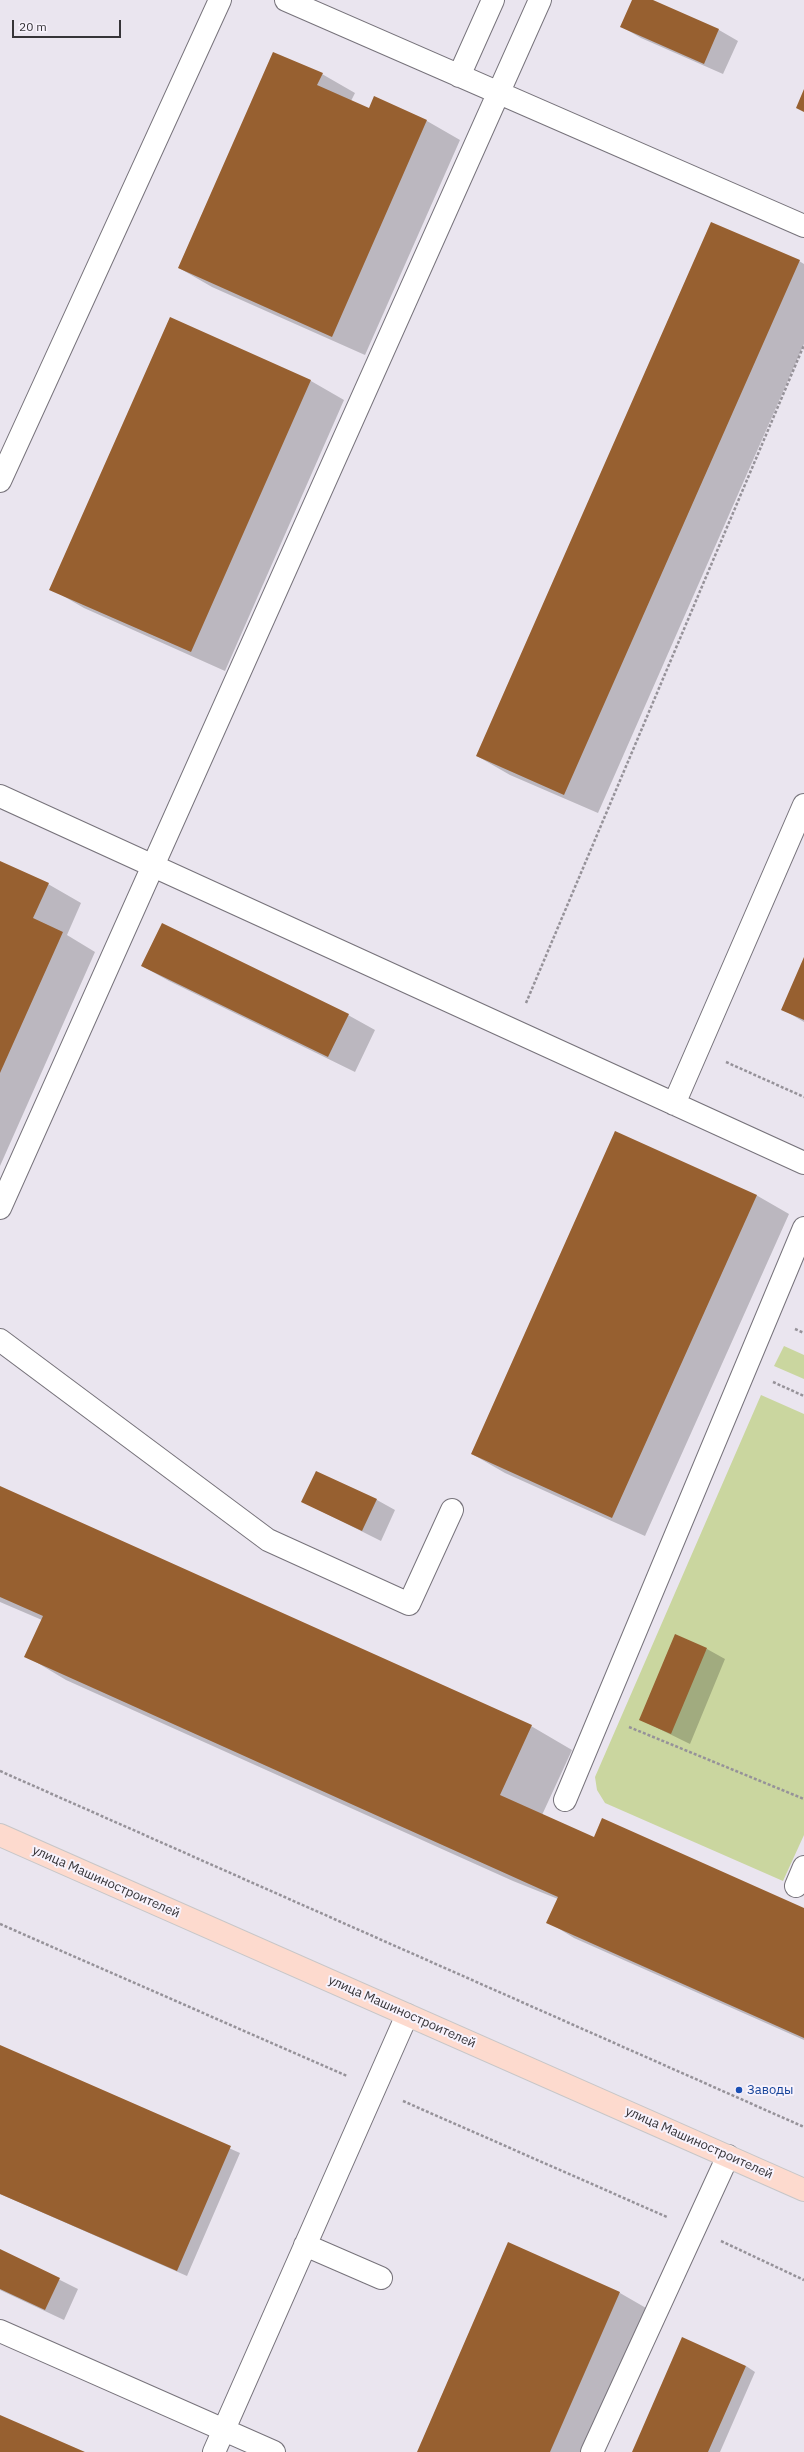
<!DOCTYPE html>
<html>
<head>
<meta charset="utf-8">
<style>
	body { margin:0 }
	#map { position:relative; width:804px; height:2452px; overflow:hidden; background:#eae5ef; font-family:"IBM Plex Sans",sans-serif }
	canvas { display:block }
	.scale { position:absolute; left:12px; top:20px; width:109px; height:18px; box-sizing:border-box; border:2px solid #363438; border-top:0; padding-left:5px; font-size:12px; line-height:14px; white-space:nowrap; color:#363438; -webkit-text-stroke:3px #f7f2fc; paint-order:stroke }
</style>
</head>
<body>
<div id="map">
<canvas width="804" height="2452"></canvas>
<div class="scale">20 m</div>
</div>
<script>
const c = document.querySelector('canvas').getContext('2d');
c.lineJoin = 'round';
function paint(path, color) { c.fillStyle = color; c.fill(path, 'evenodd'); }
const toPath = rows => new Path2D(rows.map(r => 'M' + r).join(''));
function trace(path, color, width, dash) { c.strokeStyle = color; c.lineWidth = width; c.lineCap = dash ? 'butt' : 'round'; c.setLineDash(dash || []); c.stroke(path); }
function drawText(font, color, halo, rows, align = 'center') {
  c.font = font + ' "IBM Plex Sans",sans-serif'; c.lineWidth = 4; c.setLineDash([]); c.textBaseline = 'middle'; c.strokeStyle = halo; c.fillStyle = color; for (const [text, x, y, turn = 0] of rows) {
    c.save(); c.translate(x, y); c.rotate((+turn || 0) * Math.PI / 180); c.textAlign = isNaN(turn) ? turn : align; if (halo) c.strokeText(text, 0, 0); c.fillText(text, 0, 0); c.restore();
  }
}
paint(toPath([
	[784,1346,804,1355,804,1379,774,1366],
	[761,1395,804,1414,804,1835,783,1881,605,1803,597,1790,595,1777]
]), '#cad69f');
paint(toPath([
	[634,0,651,0,719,30,738,41,723,74,641,38,622,27],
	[322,74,355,93,351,101,369,109,427,121,460,140,365,355,212,287,179,268],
	[799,261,804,264,804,344,598,813,510,775,477,756],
	[170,318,311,381,344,400,225,671,84,608,51,589],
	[0,863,48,884,81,903,67,935,95,952,0,1166],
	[804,959,804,1022,782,1009],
	[142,966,348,1015,375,1030,355,1072,169,981],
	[756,1195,789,1214,645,1536,505,1473,472,1454],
	[0,1487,531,1726,572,1750,542,1815,594,1839,804,1910,804,2040,574,1938,548,1922,558,1899,513,1881,66,1680,26,1656,42,1620,0,1602],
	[377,1500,395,1510,381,1541,303,1502],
	[707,1649,725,1659,690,1744,641,1720],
	[0,2046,240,2153,187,2276,0,2194],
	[0,2250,78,2289,64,2320,0,2290],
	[620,2293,646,2308,584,2452,418,2452],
	[746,2366,755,2372,720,2452,633,2452]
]), '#0003');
paint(toPath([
	[632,0,653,0,719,29,704,64,620,27],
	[273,52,323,73,317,85,369,108,374,96,427,120,332,337,178,268],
	[804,89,804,112,796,108],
	[711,222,800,260,564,795,476,756],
	[170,317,311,380,191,652,49,590],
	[0,861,49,883,33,918,63,932,0,1073],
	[162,923,349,1014,328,1057,141,966],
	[804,957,804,1020,781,1010],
	[615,1131,757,1195,612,1518,471,1454],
	[316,1471,377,1499,362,1531,301,1502],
	[0,1486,532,1725,500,1795,594,1837,602,1818,804,1908,804,2038,546,1923,558,1897,24,1657,43,1616,0,1597],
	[675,1634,707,1648,671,1734,639,1720],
	[0,2045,231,2146,177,2271,0,2194],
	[508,2242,620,2292,550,2452,417,2452],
	[0,2249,60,2278,45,2310,0,2289],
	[682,2337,746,2366,708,2452,632,2452],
	[0,2415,85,2452,0,2452]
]), '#976030');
const minor = toPath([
	[286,0,804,226],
	[459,76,493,0],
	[0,481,220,0],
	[0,796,804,1163],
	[674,1104,804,805],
	[0,1208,540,0],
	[0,1340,268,1540,409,1604,452,1510],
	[565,1800,804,1228],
	[796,1886,804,1867],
	[305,2245,381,2278],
	[0,2331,274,2452],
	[214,2452,407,2015],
	[592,2452,728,2156]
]);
const major = toPath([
	[0,1835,804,2190]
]);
trace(minor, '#77737b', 24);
trace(major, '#c7c6c7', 24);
trace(toPath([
	[526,1003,804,345],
	[726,1062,804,1097],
	[795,1329,804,1333],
	[773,1382,804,1396],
	[629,1727,804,1799],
	[0,1771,804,2127],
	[0,1924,347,2076],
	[403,2101,667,2217],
	[721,2241,804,2280]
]), '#969299', 2.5, [3, 2]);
trace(minor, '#fff', 22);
trace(major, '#fddace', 22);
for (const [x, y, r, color] of [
	[739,2090,4,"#1a4fb4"]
]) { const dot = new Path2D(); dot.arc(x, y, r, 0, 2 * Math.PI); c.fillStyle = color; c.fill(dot); trace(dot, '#f7f2fc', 1.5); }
drawText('13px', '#363438', '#f7f2fc', [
	["улица Машиностроителей",106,1882,24],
	["улица Машиностроителей",402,2012,24],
	["улица Машиностроителей",699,2143,24]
]);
drawText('13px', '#164399', '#f7f2fc', [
	["Заводы",747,2090]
], 'left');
</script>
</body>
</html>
